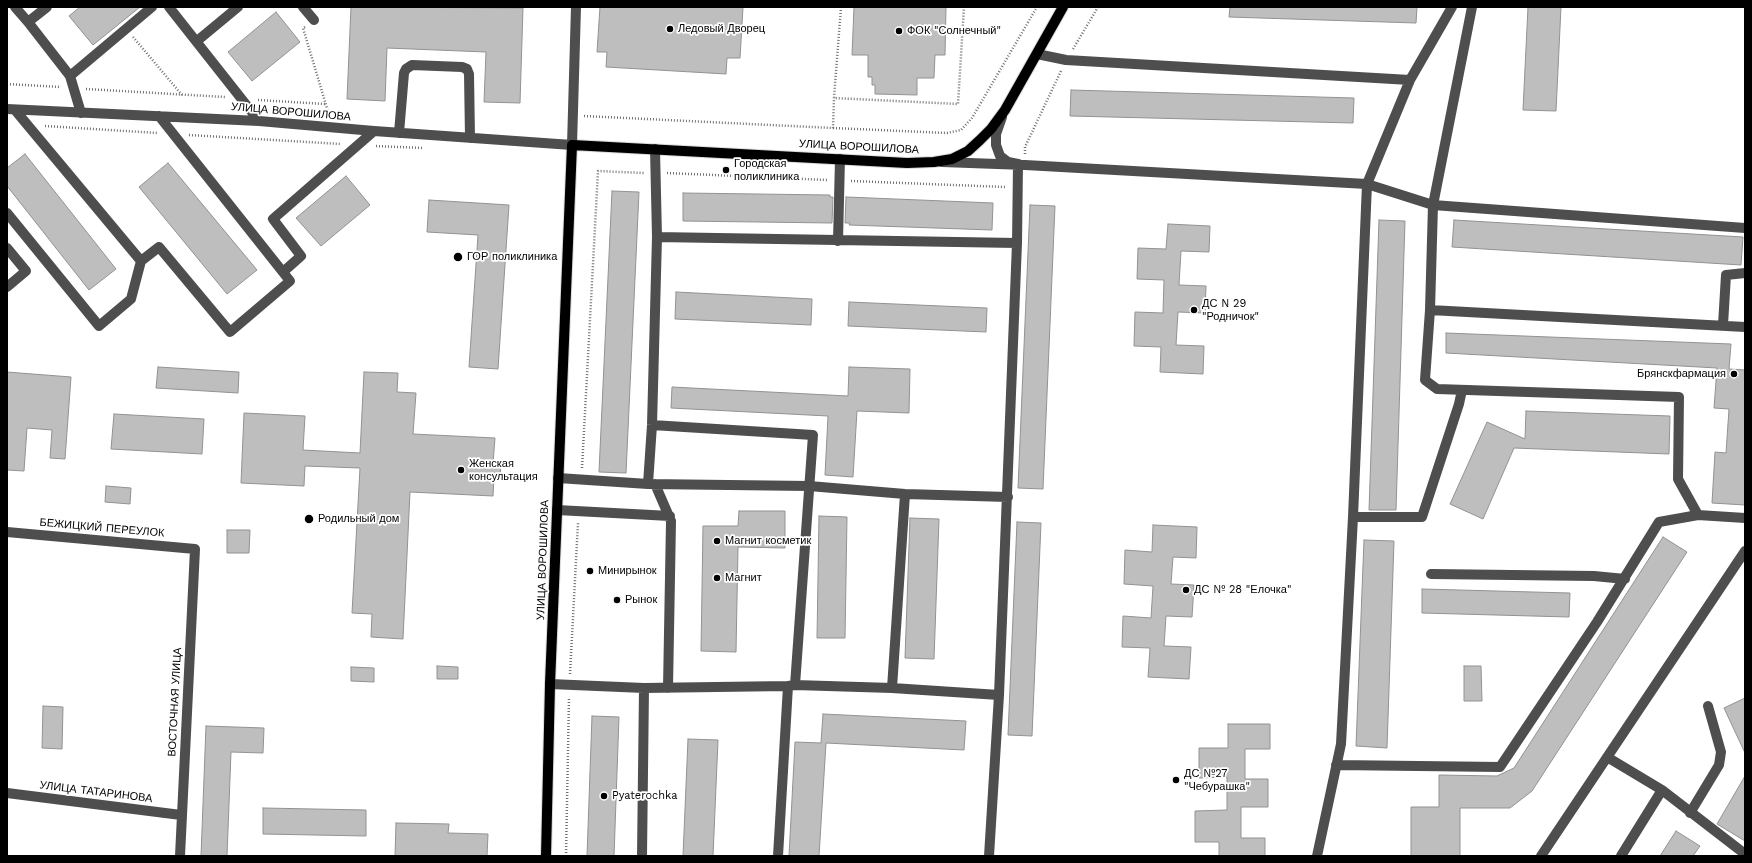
<!DOCTYPE html>
<html>
<head>
<meta charset="utf-8">
<style>
	body { margin:0 }
	#map { position:relative; width:1752px; height:863px; overflow:hidden; background:#fff; font-family:"Work Sans",sans-serif }
	canvas { display:block }
	.frame { position:absolute; inset:0; border:8px solid #000; pointer-events:none }
</style>
</head>
<body>
<div id="map">
<canvas width="1752" height="863"></canvas>
<div class="frame"></div>
</div>
<script>
const c = document.querySelector('canvas').getContext('2d');
c.lineJoin = 'round';
function paint(path, color) { c.fillStyle = color; c.fill(path, 'evenodd'); }
const toPath = rows => new Path2D(rows.map(r => 'M' + r).join(''));
function trace(path, color, width, dash) { c.strokeStyle = color; c.lineWidth = width; c.lineCap = dash ? 'butt' : 'round'; c.setLineDash(dash || []); c.stroke(path); }
function drawText(font, color, halo, rows, align = 'center') {
  c.font = font + ' "Work Sans",sans-serif'; c.lineWidth = 3.5; c.setLineDash([]); c.textBaseline = 'middle'; c.strokeStyle = halo; c.fillStyle = color; for (const [text, x, y, turn = 0] of rows) {
    c.save(); c.translate(x, y); c.rotate((+turn || 0) * Math.PI / 180); c.textAlign = isNaN(turn) ? turn : align; if (halo) c.strokeText(text, 0, 0); c.fillText(text, 0, 0); c.restore();
  }
}
const building = toPath([
	[80,7,140,7,93,45,69,16,80,7],
	[351,7,523,8,520,103,484,102,486,52,387,48,385,101,347,99,351,7],
	[600,7,743,7,740,58,727,58,726,74,606,67,607,52,597,52,600,7],
	[854,7,946,7,945,55,935,55,934,78,917,78,917,95,875,94,875,85,872,85,872,77,868,77,868,55,852,55,854,7],
	[1230,7,1417,7,1416,23,1229,17,1230,7],
	[1528,7,1561,7,1556,111,1523,110,1528,7],
	[276,12,300,42,252,81,228,52,276,12],
	[1071,90,1354,98,1353,123,1070,116,1071,90],
	[25,154,116,269,89,290,7,186,7,168,25,154],
	[168,163,257,270,227,294,139,187,168,163],
	[346,176,370,205,321,246,296,218,346,176],
	[612,191,639,192,626,473,599,472,612,191],
	[683,193,830,195,830,197,833,197,832,223,683,221,683,193],
	[846,197,993,203,992,230,849,225,850,223,845,223,846,197],
	[429,200,509,205,498,369,469,367,478,235,427,232,429,200],
	[1030,205,1055,206,1043,489,1018,488,1030,205],
	[1379,220,1405,221,1396,510,1369,510,1379,220],
	[1454,220,1743,237,1741,265,1452,247,1454,220],
	[1168,224,1210,226,1209,252,1181,251,1179,285,1206,286,1205,313,1178,312,1176,345,1204,346,1203,374,1160,372,1161,347,1134,346,1135,312,1163,313,1164,280,1137,279,1138,248,1166,249,1168,224],
	[676,292,812,299,811,325,675,319,676,292],
	[849,302,987,308,986,332,848,326,849,302],
	[1446,333,1731,344,1729,369,1745,370,1745,505,1712,503,1715,452,1726,453,1729,409,1714,408,1717,368,1446,353,1446,333],
	[158,367,239,372,238,393,156,388,158,367],
	[849,367,910,369,909,413,857,411,853,477,825,475,828,416,671,408,672,387,848,396,849,367],
	[7,372,71,377,65,459,50,458,52,430,27,428,24,471,7,470,7,372],
	[364,372,398,373,397,392,416,393,413,434,495,438,493,463,501,464,500,477,494,477,493,496,410,492,403,639,371,637,372,614,352,613,360,468,305,466,304,486,241,483,244,413,305,416,303,450,360,453,364,372],
	[1526,411,1670,416,1669,454,1514,448,1483,519,1450,504,1487,422,1525,439,1526,411],
	[114,414,204,419,202,454,111,449,114,414],
	[106,486,131,488,130,504,105,502,106,486],
	[739,511,785,511,785,548,738,547,736,652,701,651,703,526,738,526,739,511],
	[819,516,847,517,845,638,817,638,819,516],
	[910,518,939,519,934,659,905,658,910,518],
	[1017,522,1041,523,1032,736,1008,735,1017,522],
	[1153,525,1197,527,1196,558,1173,557,1171,584,1194,585,1192,617,1166,616,1164,646,1191,647,1189,679,1148,677,1150,648,1122,647,1123,616,1151,618,1153,586,1124,584,1125,550,1152,552,1153,525],
	[227,530,250,530,249,553,227,553,227,530],
	[1663,537,1687,552,1532,791,1510,808,1460,808,1460,856,1411,856,1411,807,1439,807,1439,775,1497,776,1514,768,1663,537],
	[1364,540,1394,541,1387,748,1356,746,1364,540],
	[1422,589,1570,593,1569,617,1422,613,1422,589],
	[437,666,458,667,458,679,437,679,437,666],
	[1464,666,1481,666,1482,701,1464,701,1464,666],
	[351,667,374,668,374,682,351,681,351,667],
	[1745,698,1745,753,1724,708,1745,698],
	[43,706,63,707,62,749,42,748,43,706],
	[823,714,966,721,964,750,826,743,819,856,789,856,795,742,821,743,823,714],
	[592,716,619,717,614,856,587,856,592,716],
	[1228,724,1270,724,1270,749,1245,749,1245,779,1268,779,1268,807,1241,807,1241,838,1265,838,1265,856,1219,856,1219,842,1195,842,1195,811,1227,810,1227,777,1199,778,1199,748,1228,748,1228,724],
	[206,726,264,728,263,753,231,752,227,856,201,856,206,726],
	[688,739,718,740,713,856,683,856,688,739],
	[1745,776,1745,841,1717,824,1745,776],
	[263,808,366,810,366,836,263,834,263,808],
	[396,823,449,824,448,833,488,834,487,856,395,856,396,823],
	[1676,831,1700,846,1693,856,1660,856,1676,831]
]);
paint(building, '#bebebe');
trace(building, '#929292', 1);
const major = toPath([
	[546,856,550,684,572,145,907,163,934,162,952,159,968,151,980,140,991,129,1005,110,1063,7]
]);
trace(major, '#dbdbdb', 12);
trace(toPath([
	[841,7,834,98,958,104,964,7],
	[305,27,303,28,329,115],
	[133,37,182,95],
	[1073,49,1098,7],
	[7,84,61,87],
	[86,89,225,97],
	[258,100,325,104],
	[584,116,833,128,834,98],
	[45,126,158,133],
	[833,128,947,133,961,130,972,118,1037,7],
	[189,135,341,144],
	[376,146,423,148],
	[1025,154,1025,147,1061,71],
	[667,173,828,180],
	[851,181,1005,187],
	[582,468,598,171,644,173],
	[570,674,578,523],
	[566,856,569,697]
]), '#707070', 2.5, [1, 2]);
trace(toPath([
	[15,7,28,22],
	[47,7,28,22,70,76,81,113],
	[169,7,259,121],
	[303,7,314,20],
	[1472,7,1433,205,1430,310,1745,327],
	[197,41,238,7],
	[1037,54,1066,60,1410,80],
	[70,76,152,7],
	[7,109,259,121,374,131,572,145,576,7],
	[399,133,404,73,406,69,412,65,462,67,467,69,469,74,470,138],
	[942,162,1025,165,1367,184,1410,80,1452,7],
	[7,213,99,326,131,299,141,261,15,110],
	[657,237,1017,243],
	[838,241,840,159],
	[7,248,26,271,7,287],
	[141,261,159,247,230,332,290,281,159,116],
	[283,272,301,256,273,219,374,131],
	[1430,310,1425,380,1437,389,1679,397,1678,479,1698,515],
	[1723,325,1726,275,1745,273],
	[652,425,813,435,795,685,788,686,778,856],
	[558,478,648,484,809,486,905,494,1008,497],
	[648,484,652,425,657,237,655,149],
	[655,484,671,521,668,688],
	[557,510,670,516],
	[1353,517,1422,517,1459,404,1462,390],
	[7,532,195,549,180,856],
	[1431,574,1594,576,1625,579],
	[550,684,644,688,788,686],
	[795,685,892,688,905,494],
	[892,688,999,695],
	[1607,757,1662,790],
	[1336,765,1500,767,1597,622,1659,522,1698,515,1745,518],
	[7,793,181,815],
	[1690,813,1719,765,1721,752,1708,706],
	[642,856,644,688],
	[989,856,999,695,1017,243,1018,164,1008,162,1000,156,996,145,996,134,1002,117],
	[1317,856,1341,744,1353,517,1367,184,1433,205,1745,228],
	[1541,856,1745,551],
	[1621,856,1662,790,1745,854]
]), '#4e4e4e', 10);
trace(major, '#000', 10);
for (const [x, y, r, color] of [
	[670,29,4,"#000"],
	[899,31,4,"#000"],
	[726,170,4,"#000"],
	[458,257,5,"#000"],
	[1194,310,4,"#000"],
	[1734,374,4,"#000"],
	[461,470,4,"#000"],
	[309,519,5,"#000"],
	[717,541,4,"#000"],
	[590,571,4,"#000"],
	[717,578,4,"#000"],
	[1186,590,4,"#000"],
	[617,600,4,"#000"],
	[1176,780,4,"#000"],
	[604,796,4,"#000"]
]) { const dot = new Path2D(); dot.arc(x, y, r, 0, 2 * Math.PI); c.fillStyle = color; c.fill(dot); trace(dot, '#fff', 1.5); }
drawText('11px', '#000', '#fff', [
	["Ледовый Дворец",678,29],
	["ФОК \"Солнечный\"",907,31],
	["Городская",734,164],
	["поликлиника",734,177],
	["ГОР поликлиника",467,257],
	["ДС N 29",1202,304],
	["\"Родничок\"",1202,317],
	["Брянскфармация",1726,374,"right"],
	["Женская",469,464],
	["консультация",469,477],
	["Родильный дом",318,519],
	["Магнит косметик",725,541],
	["Минирынок",598,571],
	["Магнит",725,578],
	["ДС № 28 \"Елочка\"",1194,590],
	["Рынок",625,600],
	["ДС №27",1184,774],
	["\"Чебурашка\"",1184,787],
	["Pyaterochka",612,796]
], 'left');
drawText('11px', '#000', '#fff', [
	["УЛИЦА ВОРОШИЛОВА",291,112,5],
	["УЛИЦА ВОРОШИЛОВА",859,147,3],
	["БЕЖИЦКИЙ ПЕРЕУЛОК",102,528,5],
	["УЛИЦА ВОРОШИЛОВА",543,560,-88],
	["ВОСТОЧНАЯ УЛИЦА",175,702,-87],
	["УЛИЦА ТАТАРИНОВА",96,792,7]
]);
</script>
</body>
</html>
